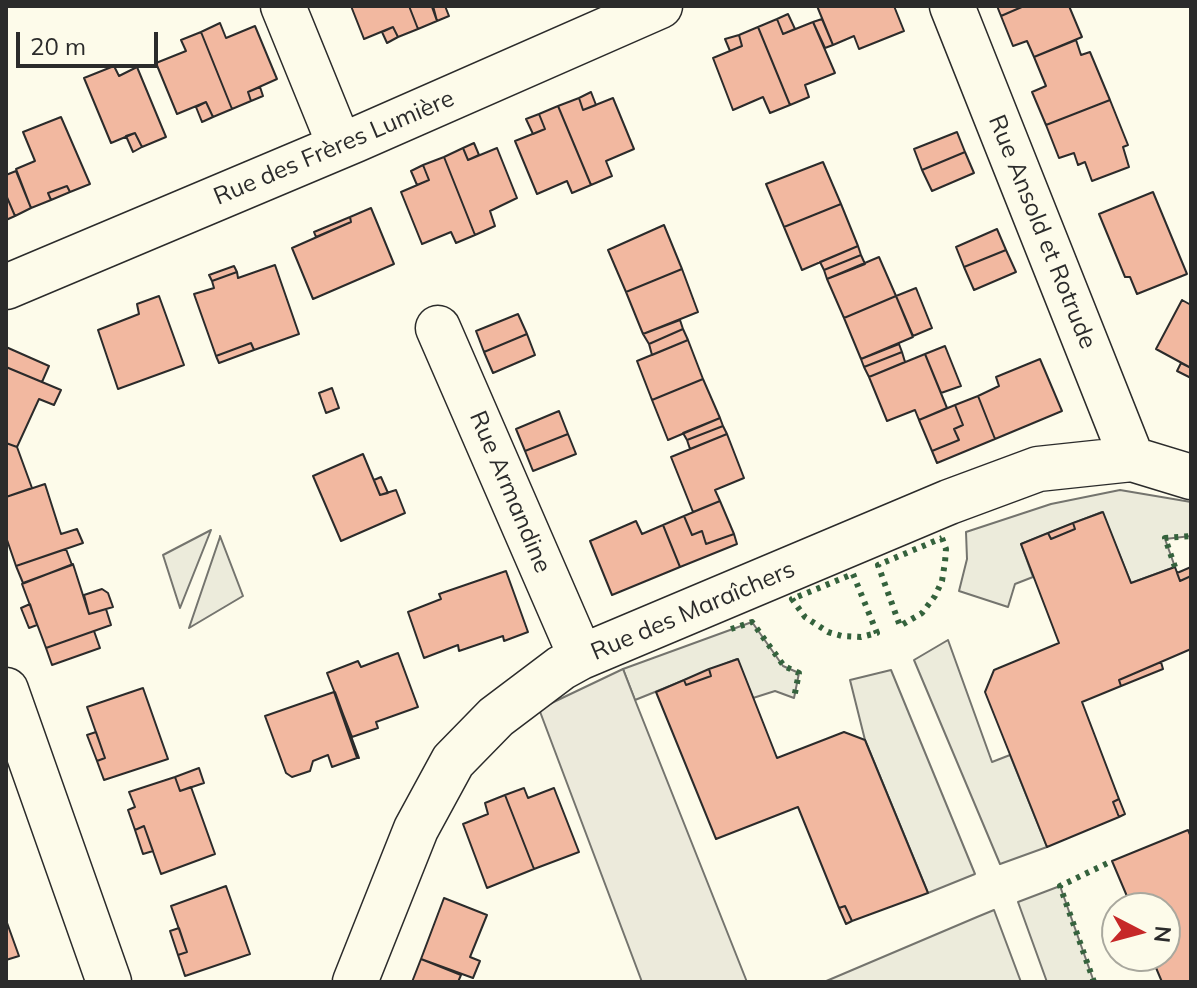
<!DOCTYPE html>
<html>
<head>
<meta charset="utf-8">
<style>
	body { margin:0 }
	#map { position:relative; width:1197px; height:988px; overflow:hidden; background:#fdfbea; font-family:Mulish,sans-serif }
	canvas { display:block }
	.frame { position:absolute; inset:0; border:8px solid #2b2b2b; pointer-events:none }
	.north { position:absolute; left:1101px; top:892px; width:80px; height:80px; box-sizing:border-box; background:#fdfbea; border:2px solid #a9a89e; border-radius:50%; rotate:96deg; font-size:22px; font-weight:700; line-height:32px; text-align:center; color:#2b2b2b }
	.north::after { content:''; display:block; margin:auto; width:28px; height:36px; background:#c62828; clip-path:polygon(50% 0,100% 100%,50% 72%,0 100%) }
	.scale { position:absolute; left:16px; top:32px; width:142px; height:36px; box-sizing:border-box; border:4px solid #2b2b2b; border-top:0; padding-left:10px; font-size:24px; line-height:28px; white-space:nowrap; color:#2b2b2b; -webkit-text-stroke:6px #fdfbea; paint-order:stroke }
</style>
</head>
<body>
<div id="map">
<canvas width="1197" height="988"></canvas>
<div class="frame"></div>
<div class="north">N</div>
<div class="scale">20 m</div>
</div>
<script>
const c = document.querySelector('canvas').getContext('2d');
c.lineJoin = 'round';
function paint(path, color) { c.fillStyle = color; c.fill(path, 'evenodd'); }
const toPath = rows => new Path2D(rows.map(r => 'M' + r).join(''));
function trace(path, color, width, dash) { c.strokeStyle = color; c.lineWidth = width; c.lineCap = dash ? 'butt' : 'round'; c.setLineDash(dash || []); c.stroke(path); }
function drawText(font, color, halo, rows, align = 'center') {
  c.font = font + ' Mulish,sans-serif'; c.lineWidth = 6; c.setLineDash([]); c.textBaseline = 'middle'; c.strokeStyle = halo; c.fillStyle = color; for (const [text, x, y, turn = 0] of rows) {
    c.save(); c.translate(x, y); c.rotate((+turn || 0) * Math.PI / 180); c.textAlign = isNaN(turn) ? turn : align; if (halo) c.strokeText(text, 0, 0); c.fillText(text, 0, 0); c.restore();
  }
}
const green = toPath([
	[1120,490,1191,502,1191,536,1165,539,1175,567,1131,583,1102,512,1021,544,1033,577,1015,584,1008,607,959,591,967,559,966,532,1051,504,1120,490],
	[211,530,180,608,163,555,211,530],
	[220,536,243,596,189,628,220,537,220,536],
	[752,622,783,666,799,673,794,698,775,691,753,698,737,659,635,700,623,669,752,622],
	[948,640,992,762,1010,755,1047,847,1000,864,914,660,948,640],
	[891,670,975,874,928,893,865,740,850,680,891,670],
	[1060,886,1094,982,1047,982,1018,902,1060,886],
	[994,910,1021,982,824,982,977,917,994,910]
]);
paint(green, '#ecebdb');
trace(green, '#74746e', 2);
const parking = toPath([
	[623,669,635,700,747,982,642,982,539,709,623,669]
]);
paint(parking, '#eceadb');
trace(parking, '#74746e', 2);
const building = toPath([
	[351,6,409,6,418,29,398,37,393,27,364,39,351,6],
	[409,6,433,6,437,21,418,29,409,6],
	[445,6,449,16,437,21,432,7,445,6],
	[817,6,894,6,904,31,859,49,854,36,833,45,817,6],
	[997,6,1024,6,1001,16,997,6],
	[1024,6,1069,6,1082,37,1034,57,1027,41,1013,46,1001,16,1024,6],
	[788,14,795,29,783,34,777,19,788,14],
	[777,19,783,34,813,22,835,73,805,85,809,97,790,105,758,27,777,19],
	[822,19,833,45,825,48,813,22,822,19],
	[220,23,226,38,255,26,277,79,248,92,251,101,232,109,201,32,220,23],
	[393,27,398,37,387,43,382,32,393,27],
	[758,27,790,105,770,113,763,97,733,110,713,58,742,46,739,35,758,27],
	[201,32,232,109,213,117,206,102,177,114,156,63,186,51,181,40,201,32],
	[739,35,742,46,730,51,725,39,739,35],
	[1076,40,1081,55,1090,52,1110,100,1046,125,1032,92,1046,86,1034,57,1076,40],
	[114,66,119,76,137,67,166,137,142,147,135,133,111,143,84,78,114,66],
	[260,87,263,96,251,101,248,92,260,87],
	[591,92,596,105,583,110,579,98,591,92],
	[579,98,583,110,613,98,634,149,606,161,612,176,591,185,558,106,579,98],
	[1110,100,1128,145,1123,147,1129,167,1092,181,1085,162,1078,165,1074,153,1059,158,1046,125,1110,100],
	[206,102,213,117,202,122,196,107,206,102],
	[558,106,591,185,572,193,567,181,537,194,515,141,545,129,539,114,558,106],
	[539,114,545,129,533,134,526,119,539,114],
	[61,117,90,184,70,192,67,186,48,193,51,200,31,208,16,169,35,161,23,132,61,117],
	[957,132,965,152,922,170,914,149,957,132],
	[135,133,142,147,133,152,126,136,135,133],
	[474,143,479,155,468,160,463,148,474,143],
	[463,148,468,160,497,148,517,198,490,211,495,226,475,235,444,157,463,148],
	[965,152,974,173,932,191,922,170,965,152],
	[444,157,475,235,456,243,451,232,422,244,401,192,429,180,423,165,444,157],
	[823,162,841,204,784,227,766,184,823,162],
	[423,165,429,180,417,185,411,171,423,165],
	[16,171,31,208,15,216,6,195,6,175,16,171],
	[67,186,70,192,51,200,48,193,67,186],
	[1153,192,1187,274,1137,294,1130,277,1125,277,1099,214,1153,192],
	[6,195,15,216,6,220,6,195],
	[841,204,858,246,802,270,784,227,841,204],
	[371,208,394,264,313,299,292,248,351,222,350,217,371,208],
	[350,217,351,222,316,237,314,232,350,217],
	[664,225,682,269,626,292,608,250,664,225],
	[997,229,1006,250,964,267,956,247,997,229],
	[858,246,861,255,824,270,820,262,858,246],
	[1006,250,1016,272,974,290,964,267,1006,250],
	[861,255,865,264,827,279,824,270,861,255],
	[879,257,896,296,844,318,827,279,879,257],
	[275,265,299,334,254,350,251,343,216,356,194,294,214,288,212,281,237,272,238,278,275,265],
	[234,266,237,272,212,281,209,275,234,266],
	[682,269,698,312,643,334,626,292,682,269],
	[916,288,932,328,913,336,896,296,916,288],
	[159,296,184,365,118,389,98,330,139,314,137,304,159,296],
	[896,296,913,337,861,359,844,318,896,296],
	[1182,300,1191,305,1191,368,1156,349,1182,300],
	[518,314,527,334,484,352,476,331,518,314],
	[680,320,683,329,649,344,643,334,680,320],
	[683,329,688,340,652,355,649,344,683,329],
	[527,334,535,355,493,373,484,352,527,334],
	[688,340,703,379,652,400,637,361,688,340],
	[251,343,254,350,219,363,216,356,251,343],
	[899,344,902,352,864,367,861,359,899,344],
	[945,346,961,386,941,393,925,354,945,346],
	[6,347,49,366,42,382,6,367,6,347],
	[902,352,905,362,869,377,864,367,902,352],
	[925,354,947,408,919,420,915,410,887,421,869,377,925,354],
	[1040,359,1062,411,995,439,978,396,999,386,996,377,1040,359],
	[1181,363,1191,368,1191,378,1177,371,1181,363],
	[6,367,61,390,54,405,39,399,17,447,6,443,6,367],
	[703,379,720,418,668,440,652,400,703,379],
	[332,388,339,408,326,413,319,393,332,388],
	[978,396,995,439,937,463,932,451,959,440,954,429,963,425,955,405,978,396],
	[955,405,963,425,954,429,959,440,932,451,919,420,955,405],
	[559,411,568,434,525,451,516,429,559,411],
	[720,418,723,426,687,440,683,433,720,418],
	[723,426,727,434,690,449,687,440,723,426],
	[568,434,576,454,533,471,525,451,568,434],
	[727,434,744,478,715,490,720,501,693,512,671,457,727,434],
	[6,443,17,447,32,488,6,497,6,443],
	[363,454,380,495,396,490,405,513,341,541,313,476,363,454],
	[381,477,388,493,380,495,374,480,381,477],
	[45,484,61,534,77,529,83,543,16,566,6,537,6,497,45,484],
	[720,501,734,534,706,544,702,531,692,535,684,516,720,501],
	[1103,512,1131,583,1175,567,1180,581,1191,576,1191,649,1119,680,1121,686,1082,702,1119,799,1113,802,1119,817,1047,847,985,692,994,670,1059,643,1021,544,1048,533,1051,539,1075,529,1073,523,1103,512],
	[684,516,692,535,702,531,706,544,734,534,737,544,680,567,663,525,684,516],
	[636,521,642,534,663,525,680,567,612,595,590,541,636,521],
	[1073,523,1075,529,1051,539,1048,533,1073,523],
	[66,549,72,565,23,583,16,566,66,549],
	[73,564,89,614,106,609,111,625,46,648,22,584,73,564],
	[1191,567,1191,576,1180,581,1177,573,1191,567],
	[506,571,528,632,504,641,503,636,459,651,458,645,424,658,408,612,441,599,439,594,506,571],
	[102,589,108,593,113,607,89,614,84,595,102,589],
	[30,604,37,625,29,628,21,608,30,604],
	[94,631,100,648,52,665,46,648,94,631],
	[398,653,418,707,376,722,378,728,352,737,327,673,358,661,361,667,398,653],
	[738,659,777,758,844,732,865,740,928,893,852,921,845,906,839,908,798,807,716,839,656,692,684,680,686,685,711,676,709,669,738,659],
	[1161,662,1163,669,1121,686,1119,680,1161,662],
	[709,669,711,676,686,685,684,680,709,669],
	[143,688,168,759,104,780,97,761,105,758,87,707,143,688],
	[334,692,335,692,359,758,357,758,334,692],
	[334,692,357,758,332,767,328,755,313,761,310,771,292,777,286,773,265,716,334,692],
	[96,732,105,758,97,761,87,735,96,732],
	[199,768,204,783,180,791,175,777,199,768],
	[175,777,180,791,191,787,215,854,161,874,144,826,135,830,128,810,135,807,129,792,175,777],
	[524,788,528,798,554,788,579,852,534,869,505,795,524,788],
	[505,795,534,869,487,888,463,824,488,814,485,803,505,795],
	[1119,799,1125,814,1119,817,1113,802,1119,799],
	[144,826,153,851,143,854,135,830,144,826],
	[1188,830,1191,837,1191,982,1162,982,1151,956,1165,956,1165,908,1132,908,1112,861,1188,830],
	[226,886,250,954,185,976,178,955,187,952,171,906,226,886],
	[444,898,487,915,470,957,480,961,473,978,421,959,444,898],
	[845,906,852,921,846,924,839,908,845,906],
	[6,920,19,956,6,960,6,920],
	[179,928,187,952,178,955,170,931,179,928],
	[421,959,461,975,458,982,412,982,421,959]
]);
paint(building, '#f2b8a0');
trace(building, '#2b2b2b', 2);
const minor = toPath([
	[283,6,340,146],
	[952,6,1132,459],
	[6,287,355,140,660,6],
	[438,328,581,657],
	[6,690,109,982],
	[355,982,416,829,453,761,496,717,561,668,581,657,949,502,1038,469,1132,459,1191,477]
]);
trace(minor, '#2b2b2b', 47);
trace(minor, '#fdfbea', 44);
trace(toPath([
	[942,538,946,549,945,562,942,581,935,596,922,613,900,626,878,565,942,538],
	[1175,567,1165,538,1191,536],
	[853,574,877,633,861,637,842,636,828,632,805,617,792,599,853,574],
	[731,629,752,622,784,666,799,673,794,698],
	[1094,982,1060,886,1112,861]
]), '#34623c', 6, [4, 6]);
drawText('24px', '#2b2b2b', '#fdfbea', [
	["Rue des Frères Lumière",334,148,-23],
	["Rue Ansold et Rotrude",1042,232,68],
	["Rue Armandine",510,492,67],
	["Rue des Maraîchers",693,611,-23]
]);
</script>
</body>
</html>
